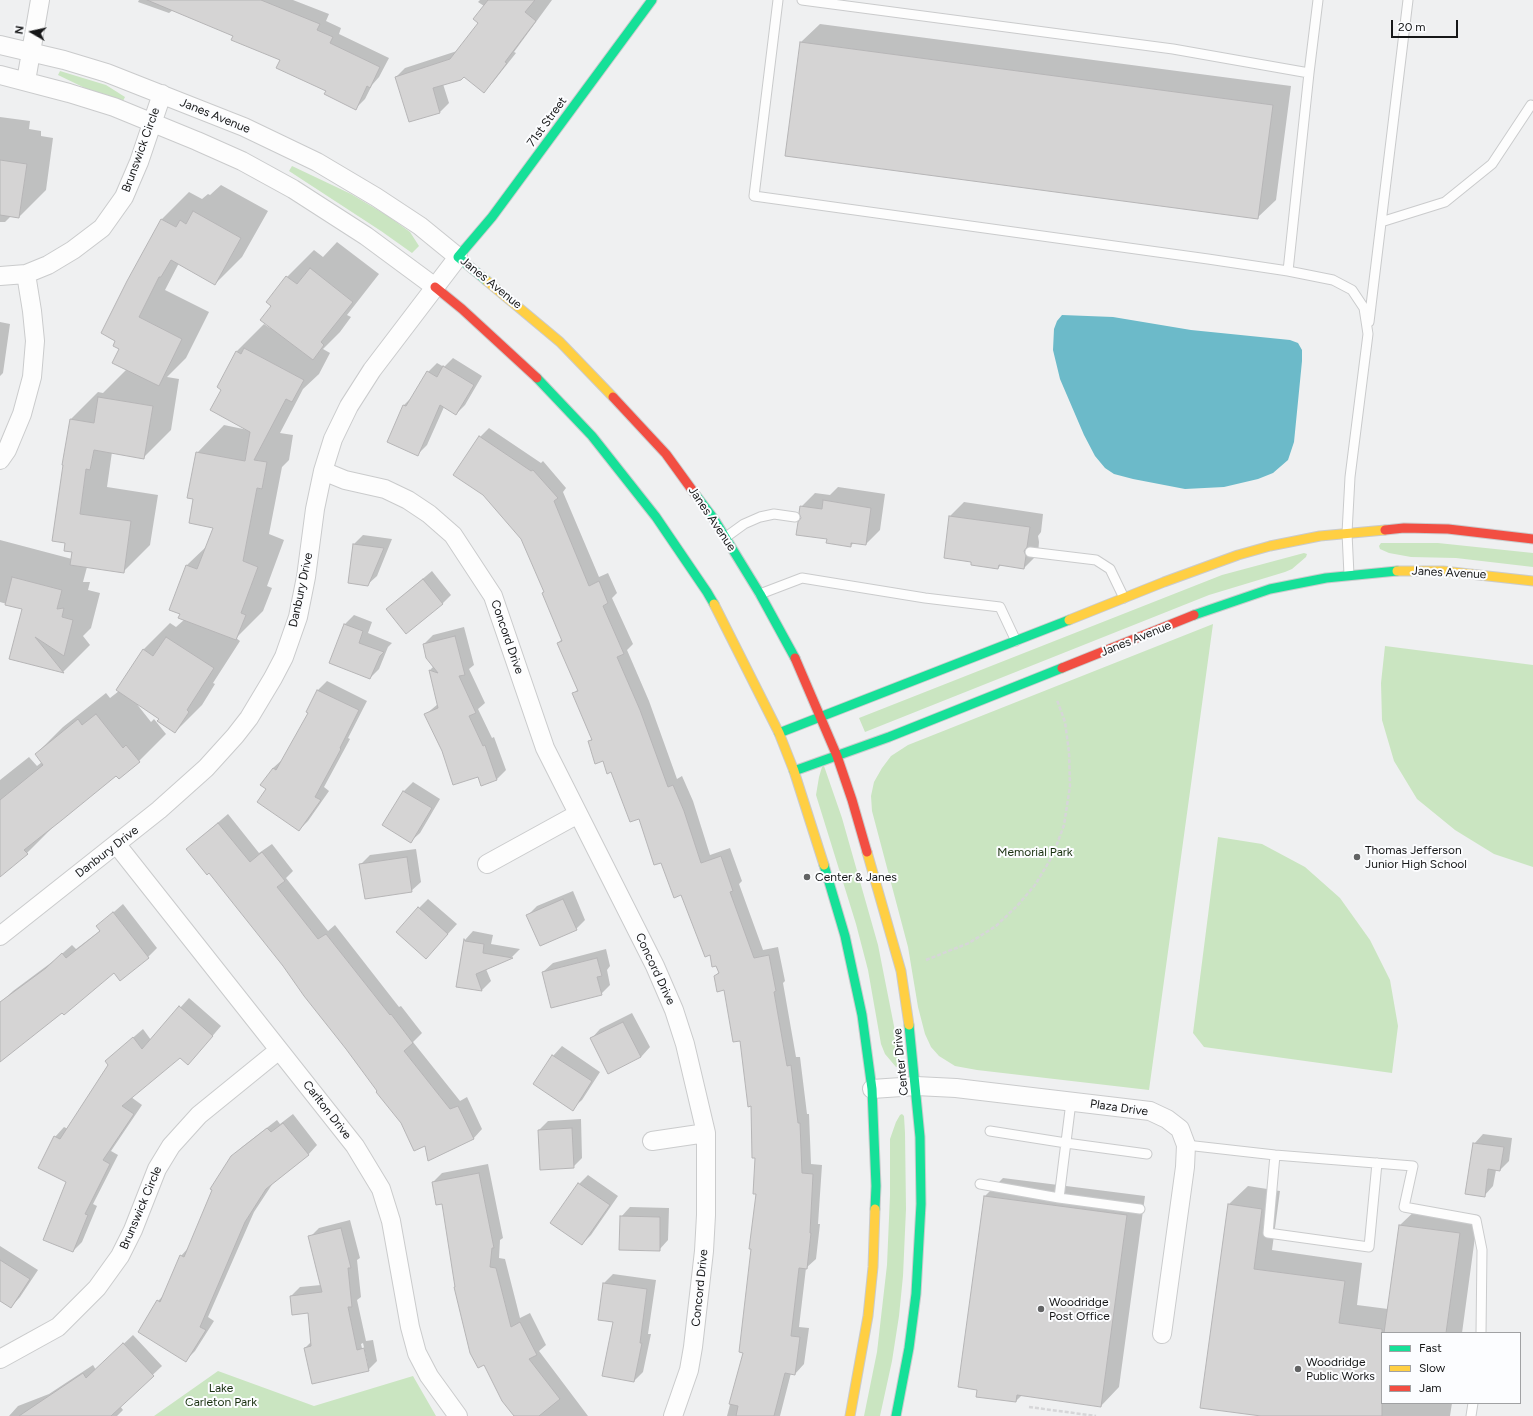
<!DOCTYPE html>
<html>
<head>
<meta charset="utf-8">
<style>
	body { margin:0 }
	#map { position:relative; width:1533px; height:1416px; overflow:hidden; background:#eff0f1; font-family:Figtree,sans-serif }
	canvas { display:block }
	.legend { position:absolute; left:1381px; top:1332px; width:140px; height:72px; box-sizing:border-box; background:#fcfdff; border:1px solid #a0a1a3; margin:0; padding:5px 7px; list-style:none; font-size:12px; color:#161718 }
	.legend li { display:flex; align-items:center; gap:8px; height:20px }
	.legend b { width:20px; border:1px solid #a0a1a3 }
	.north { position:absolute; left:12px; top:12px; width:40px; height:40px; -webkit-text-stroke:3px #fcfdff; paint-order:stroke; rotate:279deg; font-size:11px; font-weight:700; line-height:16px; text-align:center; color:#161718 }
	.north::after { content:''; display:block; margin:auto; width:14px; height:18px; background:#161718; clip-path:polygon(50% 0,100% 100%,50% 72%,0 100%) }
	.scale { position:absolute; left:1391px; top:20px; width:67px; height:18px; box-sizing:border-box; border:2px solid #161718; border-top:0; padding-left:5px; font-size:12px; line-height:14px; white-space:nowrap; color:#161718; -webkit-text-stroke:3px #fcfdff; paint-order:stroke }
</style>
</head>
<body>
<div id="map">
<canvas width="1533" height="1416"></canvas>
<ul class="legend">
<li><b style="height:5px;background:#16e098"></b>Fast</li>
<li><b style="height:5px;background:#ffcf43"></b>Slow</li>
<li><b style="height:5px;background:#f24e42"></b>Jam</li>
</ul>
<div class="north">N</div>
<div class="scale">20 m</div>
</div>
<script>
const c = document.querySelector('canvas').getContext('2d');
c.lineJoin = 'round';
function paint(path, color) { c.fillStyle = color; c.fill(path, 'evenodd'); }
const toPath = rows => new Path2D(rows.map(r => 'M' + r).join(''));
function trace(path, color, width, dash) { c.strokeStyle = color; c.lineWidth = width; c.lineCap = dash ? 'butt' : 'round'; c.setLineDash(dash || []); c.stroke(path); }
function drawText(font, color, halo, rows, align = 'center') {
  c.font = font + ' Figtree,sans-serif'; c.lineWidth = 4; c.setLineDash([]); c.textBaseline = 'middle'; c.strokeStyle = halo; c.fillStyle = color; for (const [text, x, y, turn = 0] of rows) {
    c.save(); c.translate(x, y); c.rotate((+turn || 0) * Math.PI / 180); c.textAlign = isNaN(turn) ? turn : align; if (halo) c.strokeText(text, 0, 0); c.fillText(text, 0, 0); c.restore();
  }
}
paint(toPath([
	[60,71,106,85,125,97,123,101,87,89,58,75],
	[292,166,351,194,388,216,410,232,419,246,412,253,381,231,289,171],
	[1381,543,1438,543,1533,553,1533,567,1456,558,1411,557,1389,553,1380,549,1379,546],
	[1304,553,1307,554,1306,557,1292,569,1285,572,1209,595,865,732,859,718,1222,575],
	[1213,624,1149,1090,977,1070,955,1066,939,1056,931,1047,925,1034,918,1007,908,947,872,811,871,796,874,782,882,768,891,756,908,745],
	[1385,646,1533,665,1533,867,1494,854,1455,830,1417,799,1394,761,1382,720,1381,683],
	[824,766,842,818,878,945,894,1026,899,1067,896,1067,885,1054,881,1044,868,970,856,924,816,795,819,777,822,767],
	[1218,837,1262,844,1305,867,1340,898,1370,940,1390,980,1398,1026,1392,1073,1204,1047,1193,1033],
	[902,1114,904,1116,905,1133,906,1209,903,1276,899,1316,892,1361,880,1416,864,1416,877,1352,887,1265,890,1195,890,1139,896,1122,900,1115],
	[218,1371,314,1406,413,1376,436,1416,154,1416]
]), '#cae5c1');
paint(toPath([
	[1062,315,1113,317,1191,330,1290,340,1298,343,1302,350,1302,361,1294,442,1288,460,1273,473,1258,479,1224,487,1185,489,1133,479,1114,474,1105,468,1095,456,1084,435,1060,379,1053,350,1054,329,1057,321]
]), '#6cbac9');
paint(toPath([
	[139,0,293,0,329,14,326,21,341,28,339,34,389,58,379,77,372,85,365,99,355,109,281,59,234,35,173,10,169,13,138,2],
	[480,0,552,0,514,52,516,53,493,82,484,91,464,76,443,84,449,103,440,112,410,121,396,77,405,68,457,51,480,22,484,6,478,2],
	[820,24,1291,86,1276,200,1257,218,786,155,801,42],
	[0,117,30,121,29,129,41,131,41,136,53,138,46,190,19,217,11,216,5,222,0,222],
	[221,185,268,211,242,257,215,284,179,263,165,290,209,312,186,358,167,377,179,379,171,430,144,457,112,452,107,487,158,495,150,545,123,572,87,567,83,582,90,582,88,590,100,593,91,628,83,636,90,645,63,672,11,659,23,609,0,602,0,540,72,559,71,419,98,392,103,393,127,369,116,340,128,281,162,219,189,192,202,199,208,194,210,195],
	[337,242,379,274,347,315,351,317,340,332,323,349,330,353,319,374,303,389,280,433,293,435,289,460,282,467,269,534,284,540,267,586,272,588,263,611,236,638,240,641,213,683,215,684,202,705,175,732,160,718,136,703,151,722,154,719,166,734,139,761,117,775,53,825,54,826,27,853,0,867,0,780,29,757,37,766,42,762,36,754,63,727,106,693,110,698,119,691,143,650,170,623,176,627,185,619,181,614,170,609,187,565,208,545,214,527,195,499,197,453,224,425,248,430,223,389,218,387,237,351,264,324,270,328,272,306,287,277,314,250,323,257],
	[0,322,10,324,3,373,0,376],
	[453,358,482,376,465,405,456,414,444,407,427,445,418,454,388,441,404,405,413,396,428,372,437,363,444,367],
	[489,428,541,463,543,461,566,488,563,492,599,577,608,573,617,593,612,598,633,644,627,650,649,701,677,779,682,776,693,801,710,855,730,848,742,881,739,884,763,950,778,947,785,981,783,983,796,1057,800,1057,807,1114,809,1114,811,1164,822,1165,818,1224,820,1224,816,1259,806,1268,799,1327,809,1328,804,1364,795,1374,791,1373,780,1416,727,1416,744,1352,757,1194,752,1105,741,1040,725,989,715,976,719,972,682,894,662,862,639,817,611,771,589,742,592,738,573,694,578,689,558,643,562,639,545,592,480,437],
	[838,487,885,494,880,530,866,544,854,542,851,546,828,539,802,518,801,507,815,493,830,495],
	[964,502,1043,514,1041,532,1038,536,1039,542,1038,554,1024,568,1001,565,998,568,950,516],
	[363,535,392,539,377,576,367,585,349,583,354,544],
	[432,571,451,595,442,604,387,609],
	[354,615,372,622,368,633,392,643,388,647,379,669,370,678,330,663,345,624],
	[464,627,474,665,469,669,485,703,478,709,492,738,494,737,506,770,497,779,479,776,442,750,426,714,438,704,430,670,434,666,424,644,433,635],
	[327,681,367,701,348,738,350,739,324,787,329,791,308,821,299,830,267,789,262,785,273,768,283,759,309,713,318,690],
	[413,782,440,799,420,833,410,842,383,825,404,791],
	[228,814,259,853,272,844,293,871,286,878,328,931,335,925,399,1007,401,1006,422,1033,413,1042,460,1101,467,1097,482,1129,473,1139,426,1144,402,1122,284,966,209,872,187,849],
	[416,849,421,882,411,891,360,865,370,855],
	[573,891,585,920,576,929,527,916,537,906],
	[428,899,457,924,426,958,419,908],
	[123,904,157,948,148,957,114,972,0,1061,0,1003,13,991,56,959,72,945,76,949,101,930,98,926],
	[473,931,493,935,491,944,520,949,512,957,486,969,491,981,482,990,457,986,465,940],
	[606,949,610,966,607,970,610,985,601,994,543,972,553,963],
	[189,998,221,1026,197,1054,180,1056,131,1097,142,1105,111,1151,118,1155,93,1204,97,1206,82,1242,73,1251,67,1181,55,1137,64,1127,68,1129,110,1065,106,1061,143,1029,151,1040],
	[632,1013,650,1047,641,1057,591,1039,600,1029],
	[562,1046,600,1072,582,1100,572,1109,534,1084,553,1056],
	[293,1114,317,1145,308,1155,273,1183,254,1212,208,1317,214,1321,195,1351,186,1360,139,1331,158,1301,164,1295,181,1256,189,1247,232,1157,242,1147,277,1120,280,1124],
	[581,1119,582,1158,573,1167,539,1130,548,1121],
	[1483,1134,1512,1138,1509,1161,1500,1170,1496,1170,1493,1186,1484,1196,1474,1144],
	[488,1164,503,1238,500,1240,499,1258,505,1259,520,1318,530,1313,546,1345,539,1351,588,1416,515,1416,456,1286,443,1203,433,1182,442,1173],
	[588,1175,618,1196,591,1235,582,1244,579,1184],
	[1003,1178,1145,1196,1119,1387,1101,1406,1022,1395,1016,1401,985,1196],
	[1248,1186,1280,1191,1272,1250,1362,1263,1357,1305,1388,1309,1400,1225,1419,1207,1478,1215,1462,1333,1382,1333,1382,1403,1452,1403,1450,1416,1268,1416,1229,1204],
	[630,1207,669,1208,668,1240,659,1250,621,1217],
	[350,1220,360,1258,357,1260,361,1297,357,1300,366,1341,373,1340,377,1361,368,1370,305,1348,312,1341,309,1312,291,1296,300,1287,321,1285,310,1237,319,1228],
	[363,1343,368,1365,366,1365,361,1344],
	[0,1246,38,1270,20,1297,11,1307,0,1299],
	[613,1274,656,1280,648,1334,651,1334,643,1372,634,1381,604,1283],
	[133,1335,162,1366,120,1406,123,1410,117,1416,9,1416,18,1406,49,1394,93,1365,96,1370]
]), '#0003');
const building = toPath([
	[147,0,261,0,320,24,317,30,333,37,330,43,380,67,370,88,367,86,356,110,324,94,326,91,276,68,280,60,231,40,233,36,147,0],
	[488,0,535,0,525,12,536,21,505,62,507,63,484,93,464,77,461,80,433,88,440,113,409,122,395,77,450,59,478,23,473,19,488,0],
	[800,42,1273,105,1258,219,785,156,800,42],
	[0,160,27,164,19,218,0,215,0,160],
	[193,211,241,238,215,285,171,260,161,277,159,277,139,317,182,339,159,386,112,363,119,349,113,346,115,341,101,333,127,281,161,219,176,227,180,220,186,224,193,211],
	[310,268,353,302,321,342,324,345,313,360,260,320,271,306,266,302,286,276,297,284,310,268],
	[244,348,304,380,292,402,286,399,254,460,267,462,262,489,257,488,243,561,258,567,241,613,246,615,236,640,178,618,180,614,169,610,186,565,197,569,213,528,189,523,193,499,187,498,196,452,245,461,250,432,210,410,221,390,217,387,236,351,241,354,244,348],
	[443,366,474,385,456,415,440,405,418,456,387,442,403,405,406,406,427,371,437,377,443,366],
	[98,397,153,406,144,459,94,450,90,470,86,469,80,514,131,521,124,573,70,565,72,552,64,551,65,543,52,541,63,465,62,465,70,419,94,423,98,397],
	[479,436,531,471,533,470,558,498,554,501,589,586,599,581,608,603,603,606,624,654,617,657,640,710,668,787,673,785,684,811,701,863,721,856,733,891,730,892,754,958,769,955,776,991,774,992,787,1066,791,1065,798,1123,800,1123,802,1173,813,1174,810,1233,811,1233,807,1269,799,1268,791,1336,800,1337,795,1375,785,1373,774,1416,736,1416,738,1406,729,1404,743,1353,739,1352,751,1249,749,1249,756,1194,753,1194,755,1158,752,1158,751,1106,748,1107,740,1041,733,1042,724,990,717,992,714,976,719,973,716,966,712,967,710,955,705,957,681,895,674,898,661,863,654,865,639,819,630,822,611,772,607,774,603,761,595,764,588,741,592,740,572,693,578,691,557,643,562,641,542,593,544,592,521,539,483,495,453,475,479,436],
	[823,500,871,508,866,545,851,543,851,547,826,543,827,539,796,535,798,522,801,518,799,513,800,506,822,509,823,500],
	[949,516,1030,527,1027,547,1024,551,1026,556,1024,569,999,565,998,569,971,565,971,562,944,558,949,516],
	[353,544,384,548,368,586,348,583,353,544],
	[12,577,62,590,57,609,64,608,62,617,73,620,64,656,35,637,64,673,9,659,22,609,5,605,12,577],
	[423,579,443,604,406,634,386,609,423,579],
	[344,624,363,631,359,643,384,652,380,656,370,679,329,663,344,624],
	[455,636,465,675,459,676,476,713,469,716,483,746,485,745,497,780,481,786,478,777,453,785,442,751,424,714,438,708,429,670,438,673,426,658,423,644,455,636],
	[166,637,214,668,187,710,189,712,175,733,157,721,159,719,116,690,143,649,153,656,166,637],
	[317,690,359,710,340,748,341,749,315,797,321,800,299,831,257,802,266,789,260,785,273,768,276,770,308,713,306,712,317,690],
	[96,714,123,748,126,745,140,762,119,779,116,776,62,820,24,850,28,854,0,877,0,800,43,765,35,754,78,719,82,725,96,714],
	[403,791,432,808,411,843,382,825,403,791],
	[218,823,250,862,262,852,285,881,277,887,318,939,326,934,390,1015,391,1014,413,1043,404,1051,450,1109,458,1106,474,1139,428,1161,425,1146,414,1151,401,1123,376,1092,377,1091,346,1049,304,996,283,966,209,873,207,875,186,849,218,823],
	[407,857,412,892,365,899,359,864,407,857],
	[563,899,577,930,540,946,526,915,563,899],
	[418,907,448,934,426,959,396,932,418,907],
	[113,912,149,958,120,981,114,973,64,1015,62,1013,0,1062,0,1002,46,968,62,953,66,958,100,931,96,926,113,912],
	[464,939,465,941,484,944,483,953,513,958,476,974,482,991,456,987,464,939],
	[597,958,602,976,597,977,602,995,551,1008,542,972,597,958],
	[179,1006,213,1036,188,1065,180,1058,122,1106,134,1114,103,1160,110,1164,85,1214,88,1215,73,1252,43,1240,66,1182,38,1168,54,1136,60,1139,108,1065,105,1061,133,1037,142,1049,179,1006],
	[623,1022,641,1057,608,1074,590,1038,623,1022],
	[552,1055,592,1081,573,1111,533,1084,552,1055],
	[283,1123,309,1155,266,1189,245,1222,200,1327,206,1330,186,1362,138,1332,157,1300,160,1302,180,1255,184,1257,212,1190,210,1189,231,1156,267,1128,271,1132,283,1123],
	[572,1128,574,1168,540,1170,538,1130,572,1128],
	[1473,1143,1504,1147,1500,1171,1488,1169,1485,1197,1465,1194,1473,1143],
	[479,1173,494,1248,492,1248,490,1267,496,1268,511,1327,520,1322,537,1355,529,1359,560,1399,539,1416,514,1416,502,1401,484,1365,478,1368,470,1353,454,1287,455,1287,442,1204,436,1205,432,1182,479,1173],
	[578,1183,610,1205,582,1245,550,1223,578,1183],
	[984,1196,1127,1215,1101,1407,1017,1395,1016,1402,976,1397,977,1390,958,1387,984,1196],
	[1228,1204,1262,1209,1254,1269,1345,1281,1339,1323,1382,1329,1382,1416,1261,1416,1200,1408,1228,1204],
	[620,1216,660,1217,660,1251,619,1250,620,1216],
	[1399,1225,1460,1233,1446,1333,1384,1333,1399,1225],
	[341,1228,351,1268,348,1268,352,1307,348,1307,357,1350,364,1348,369,1371,312,1384,304,1348,311,1346,308,1313,292,1315,290,1296,322,1292,308,1236,341,1228],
	[0,1260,30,1279,11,1308,0,1301,0,1260],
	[603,1283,647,1289,640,1343,642,1343,634,1382,602,1376,613,1322,598,1320,603,1283],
	[123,1343,154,1376,111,1416,19,1416,83,1373,86,1378,123,1343]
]);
paint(building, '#d5d4d4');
trace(building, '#b6b5b6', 1);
const lane = toPath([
	[778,0,754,196,1208,259,1288,271,1333,280,1352,290,1364,308,1368,334,1350,477,1347,533,1349,575],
	[802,0,1173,49,1309,73,1318,0],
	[1381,222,1445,202,1492,164,1531,105],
	[1288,271,1309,73],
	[1369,322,1408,0],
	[726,537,744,524,760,517,774,514,795,517],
	[1030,552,1096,560,1110,569,1124,598],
	[760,594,802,578,925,598,1000,607,1016,641],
	[990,1131,1066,1143,1147,1154],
	[1186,1145,1275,1155,1413,1166,1404,1207,1476,1220,1482,1250,1481,1333],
	[1275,1155,1268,1233,1369,1247,1377,1163],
	[980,1184,1059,1198,1071,1102],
	[1059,1198,1140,1209],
	[1471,1416,1473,1403]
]);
const street = toPath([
	[0,45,64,60,107,73,244,127,317,162,376,197,420,226,458,257,372,370,349,406,333,439,323,471,315,509,306,577,298,617,284,657,273,678,249,718,235,736,206,768,159,810,0,936],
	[0,75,69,93,114,107,197,141,242,161,293,189,366,236,435,287],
	[26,81,40,0],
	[0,276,26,274,48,265,73,250,102,228,124,197,139,162,162,94],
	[0,460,7,450,22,414,32,377,35,341,32,311,26,274],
	[323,471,345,480,385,489,408,500,429,514,453,535,493,596,545,748,655,966,674,1010,685,1044,706,1133,706,1215,704,1251,693,1347,689,1370,673,1416],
	[117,845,355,1146,381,1189,391,1221,410,1327,417,1353,429,1376,458,1416],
	[487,864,578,814],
	[872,1089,916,1086,956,1088,1150,1111,1167,1119,1180,1129,1186,1145,1185,1167,1162,1334],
	[652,1141,706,1133],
	[0,1359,58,1327,97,1288,120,1256,133,1230,157,1169,171,1146,199,1115,279,1050]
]);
const fast = toPath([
	[487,281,458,257,492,217,652,0],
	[537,378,592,436,656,517,707,592,714,604],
	[695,494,714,519,760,594,795,658],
	[1194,615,1270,589,1326,578,1397,571],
	[779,733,1069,620],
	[794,771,889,737,1062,668],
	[824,865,845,936,862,1015,872,1089,876,1186,875,1209],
	[896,1416,909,1348,916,1294,921,1204,920,1137,909,1025]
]);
const slow = toPath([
	[487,281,560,342,613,397],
	[1397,571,1443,571,1533,581],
	[714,604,779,733,794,771,824,865],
	[1069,620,1164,582,1238,555,1270,546,1320,536,1385,530],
	[867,852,901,971,909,1025],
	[850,1416,868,1316,873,1267,875,1209]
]);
const jam = toPath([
	[435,287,462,309,537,378],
	[613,397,666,454,695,494],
	[1385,530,1404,528,1448,529,1533,539],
	[795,658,837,756,852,800,867,852],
	[1062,668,1194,615]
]);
trace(lane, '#cacbcc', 11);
trace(street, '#cacbcc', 20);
trace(fast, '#cacbcc', 11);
trace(slow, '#cacbcc', 11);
trace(jam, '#cacbcc', 11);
trace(toPath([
	[926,960,969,943,996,926,1017,906,1035,885,1053,855,1064,825,1070,786,1069,752,1065,722,1057,700],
	[1029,1407,1096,1416]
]), '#d6d6d8', 2.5, [4, 2]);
trace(lane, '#fdfdfd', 9);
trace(street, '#fdfdfd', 18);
trace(fast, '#16e098', 9);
trace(slow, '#ffcf43', 9);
trace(jam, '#f24e42', 9);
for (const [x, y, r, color] of [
	[1357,857,4,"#626364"],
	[807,877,4,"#626364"],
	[1041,1309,4,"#626364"],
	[1298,1369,4,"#626364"]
]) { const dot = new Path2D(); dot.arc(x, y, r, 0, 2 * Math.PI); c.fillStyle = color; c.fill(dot); trace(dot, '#fcfdff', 1.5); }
drawText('12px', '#161718', '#fcfdff', [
	["Janes Avenue",215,116,22],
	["71st Street",547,122,-54],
	["Brunswick Circle",141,150,-70],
	["Janes Avenue",491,283,39],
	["Janes Avenue",712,519,56],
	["Janes Avenue",1449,573,3],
	["Danbury Drive",301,590,-78],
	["Concord Drive",507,637,71],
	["Janes Avenue",1136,639,-22],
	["Danbury Drive",107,852,-38],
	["Concord Drive",655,969,65],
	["Center Drive",901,1062,-96],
	["Plaza Drive",1119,1108,8],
	["Carlton Drive",327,1110,52],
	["Brunswick Circle",141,1208,-67],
	["Concord Drive",700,1288,-84]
]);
drawText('12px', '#161718', '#fcfdff', [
	["Thomas Jefferson",1365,850],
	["Junior High School",1365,864],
	["Center & Janes",815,877],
	["Woodridge",1049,1302],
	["Post Office",1049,1316],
	["Woodridge",1306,1362],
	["Public Works",1306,1376]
], 'left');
drawText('12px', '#19300f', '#fcfdff', [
	["Memorial Park",1035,852],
	["Lake",221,1388],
	["Carleton Park",221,1402]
]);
</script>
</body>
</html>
